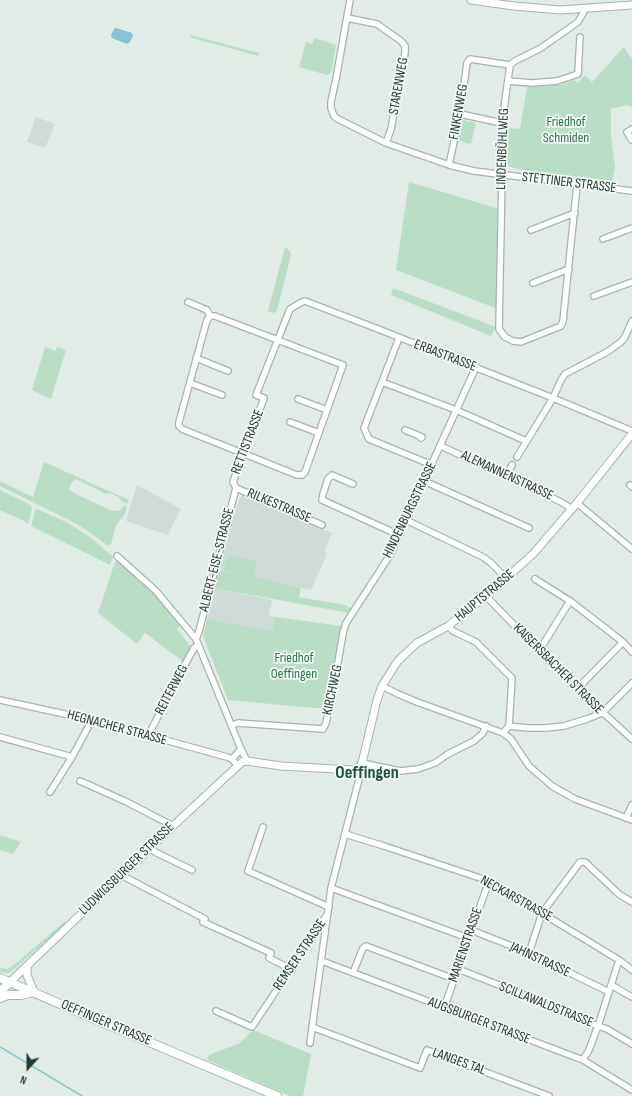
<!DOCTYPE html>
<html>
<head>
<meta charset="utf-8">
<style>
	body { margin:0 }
	#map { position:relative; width:632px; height:1096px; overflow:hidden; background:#e1ece7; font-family:"Sofia Sans Condensed",sans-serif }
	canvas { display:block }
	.north { position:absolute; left:8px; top:1048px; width:40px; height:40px; -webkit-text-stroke:3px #f2f8f5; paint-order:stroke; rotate:201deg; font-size:11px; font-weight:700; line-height:16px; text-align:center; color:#223c36 }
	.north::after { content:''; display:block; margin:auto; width:14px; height:18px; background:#223c36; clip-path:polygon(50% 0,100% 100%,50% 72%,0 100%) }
</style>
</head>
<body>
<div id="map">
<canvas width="632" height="1096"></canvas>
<div class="north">N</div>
</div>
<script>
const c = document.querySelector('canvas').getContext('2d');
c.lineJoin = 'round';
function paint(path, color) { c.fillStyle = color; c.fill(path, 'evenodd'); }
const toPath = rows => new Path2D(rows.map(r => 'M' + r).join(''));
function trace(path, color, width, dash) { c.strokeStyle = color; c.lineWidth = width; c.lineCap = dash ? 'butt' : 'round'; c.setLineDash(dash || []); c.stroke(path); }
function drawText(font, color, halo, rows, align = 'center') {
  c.font = font + ' "Sofia Sans Condensed",sans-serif'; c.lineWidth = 3.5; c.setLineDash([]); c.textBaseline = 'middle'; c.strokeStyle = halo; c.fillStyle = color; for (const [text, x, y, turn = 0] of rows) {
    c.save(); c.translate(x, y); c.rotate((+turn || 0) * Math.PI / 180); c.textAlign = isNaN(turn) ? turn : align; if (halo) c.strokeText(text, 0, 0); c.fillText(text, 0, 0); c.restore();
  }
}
paint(toPath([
	[36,117,55,124,45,148,27,142],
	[137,485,181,509,168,535,126,521],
	[242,495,332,533,325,550,325,552,327,554,311,590,219,570,236,507],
	[214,588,272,600,269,616,275,617,273,631,207,619]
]), '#cfdbd7');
paint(toPath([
	[190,35,259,53,259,56,192,38],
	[315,38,336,45,331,73,327,75,299,67,306,42,312,44],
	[624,47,632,59,632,107,627,105,611,109,611,136,615,167,612,181,521,170,508,166,508,128,520,129,527,87,560,85,574,80,578,83,585,75,592,82],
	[463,120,476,123,471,144,458,141],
	[409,182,499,209,498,309,396,270],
	[285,247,290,251,291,255,278,307,276,312,273,313,268,311],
	[393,288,496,327,491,336,391,295],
	[45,347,56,351,57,347,66,350,51,399,32,390],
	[44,462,129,500,127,504,123,502,118,497,110,493,106,494,76,479,73,481,69,488,69,490,78,495,110,510,120,511,124,505,126,506,127,507,125,514,116,525,111,544,108,546,88,531,71,521,0,486,0,481,33,497],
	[0,490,31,505,32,509,28,524,24,521,0,510],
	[37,509,68,523,90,537,113,557,110,565,31,526,35,510],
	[228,555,257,562,253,577,301,588,299,597,345,605,352,609,349,613,214,588,219,570,242,575,224,570],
	[118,561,163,603,180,625,177,629,192,648,184,662,145,633,137,644,98,613,115,562],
	[275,617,341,626,332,685,325,709,228,700,203,636,207,619,273,631],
	[0,835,21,842,13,854,0,850],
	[65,921,65,925,17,967,10,973,0,972,0,968,7,969,14,965],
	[253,1030,311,1054,303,1096,290,1096,207,1060,209,1055,240,1043]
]), '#baddc5');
paint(toPath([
	[116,28,132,33,133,36,130,42,127,44,112,38,111,35,114,29]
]), '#89c2d0');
trace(toPath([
	[0,1047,82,1096]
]), '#89c2d0', 1.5);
const minor = toPath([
	[350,0,336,79,331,102,331,108,334,116,338,119,386,143,449,165,474,171,632,191],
	[347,18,377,24,401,41,405,46,405,53,391,129,386,143],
	[508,81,532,83,557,81,578,74,580,37],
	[460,114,502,123],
	[632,129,627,132,632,140],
	[449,165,460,114,467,63,470,59,510,65],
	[577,185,563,321,561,326,521,342,513,341,505,337,499,329,502,175,502,123,510,65,515,61,541,48,578,22,586,8],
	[531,230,575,213],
	[603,239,632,228],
	[533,283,569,269],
	[594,296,632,282],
	[188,302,207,310,210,316],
	[210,316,215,316,343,365,305,472,302,475,297,475,182,429,179,426,179,422,207,320,210,316],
	[399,338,364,428,369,439,432,465],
	[196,358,228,371],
	[382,382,456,410,526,441],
	[190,383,222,395],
	[298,399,327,410],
	[290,422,319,433],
	[405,430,422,437,421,438],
	[441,446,561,502,572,509],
	[517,457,553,398,561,380,565,374,607,352,621,342,625,337,632,321],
	[506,476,512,465],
	[424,481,529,528],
	[353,484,332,475,328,479,323,494,322,500,399,535],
	[630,485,632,487],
	[236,488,322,525],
	[577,503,632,549],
	[406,520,483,557,490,562,507,579],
	[117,556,156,591,196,639,241,749,247,761],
	[535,579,570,601,623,642,632,652],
	[486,596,539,651,577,689,632,739],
	[448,626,453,631,476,642,512,678,509,726],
	[196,639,199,631,210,589,236,488,233,482,264,398,256,395,290,309,300,303,305,301,378,329,553,398,632,431],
	[539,651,570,601],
	[382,686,398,694,417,702,503,733,511,739,529,766,552,786,575,799,632,820],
	[577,689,623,642],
	[0,700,92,720,227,757,232,759,237,765],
	[232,725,238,723,323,729,326,723,334,686,343,633,346,623,390,555,476,367],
	[503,733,509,726,528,728,545,728,564,726,587,719,602,713,632,683],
	[148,736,182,670,194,648,198,645],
	[0,737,72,757,92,720],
	[232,759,241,749],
	[362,763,400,771,418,769,435,763,448,754,474,741,483,733,486,726],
	[80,781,127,802,173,826],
	[50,792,72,757],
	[626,818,632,805],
	[263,827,248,871,329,907],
	[345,834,384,846,489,881,619,960,632,970],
	[150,847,155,852,192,870],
	[121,875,205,919],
	[331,888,468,938],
	[203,922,271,953,269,958,291,969],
	[471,930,529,953,609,992],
	[529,953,542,913,580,862,585,862,620,895,632,902],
	[322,961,583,1060,632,1090],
	[458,969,532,998,546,1006,592,1024,607,1029,632,1044],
	[353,973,363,948,366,946,454,979],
	[611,985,632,997],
	[444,1008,489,881],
	[216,1011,252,1027,328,913],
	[312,1027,420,1068,427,1050,549,1096],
	[310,1043,331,888,359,779,356,769],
	[583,1060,589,1050,598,1026,619,960]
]);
const tertiary = toPath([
	[471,0,514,6,560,10,632,5],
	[27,966,27,975,34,992],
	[10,982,173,826,242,762,247,761,281,766,353,770,359,767,362,763,377,700,382,686,397,662,405,654,417,643,448,626,486,596,533,554,577,503,632,434]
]);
const secondary = toPath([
	[0,978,104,1023,277,1096],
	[0,992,10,982],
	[0,998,8,995,21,995,34,992]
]);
trace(minor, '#a4b4ae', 8);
trace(tertiary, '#a4b4ae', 9);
trace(secondary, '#a0b7b0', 10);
trace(minor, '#fff', 5.5);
trace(tertiary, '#fff', 7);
trace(secondary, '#fff', 8);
drawText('14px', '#223c36', '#f2f8f5', [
	["STARENWEG",399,86,-80],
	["FINKENWEG",459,112,-80],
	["LINDENBÜHLWEG",503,149,-88],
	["STETTINER STRASSE",569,183,7],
	["ERBASTRASSE",445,356,21],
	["RETTISTRASSE",248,442,-69],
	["ALEMANNENSTRASSE",507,476,25],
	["RILKESTRASSE",279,506,23],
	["HINDENBURGSTRASSE",410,510,-64],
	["ALBERT-EISE-STRASSE",217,560,-76],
	["HAUPTSTRASSE",485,596,-40],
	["KAISERSBACHER STRASSE",558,669,45],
	["REITERWEG",172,690,-62],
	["KIRCHWEG",333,690,-78],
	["HEGNACHER STRASSE",117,728,15],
	["LUDWIGSBURGER STRASSE",127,869,-44],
	["NECKARSTRASSE",516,899,29],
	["MARIENSTRASSE",466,945,-71],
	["REMSER STRASSE",300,955,-56],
	["JAHNSTRASSE",540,960,25],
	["SCILLAWALDSTRASSE",546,1005,22],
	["AUGSBURGER STRASSE",479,1021,21],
	["OEFFINGER STRASSE",106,1023,23],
	["LANGES TAL",459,1062,20]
]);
drawText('14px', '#2c734b', '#f2f8f5', [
	["Friedhof",566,122],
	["Schmiden",566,138],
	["Friedhof",294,658],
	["Oeffingen",294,674]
]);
drawText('bold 18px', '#1e4e45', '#f2f8f5', [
	["Oeffingen",367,773]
]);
</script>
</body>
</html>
